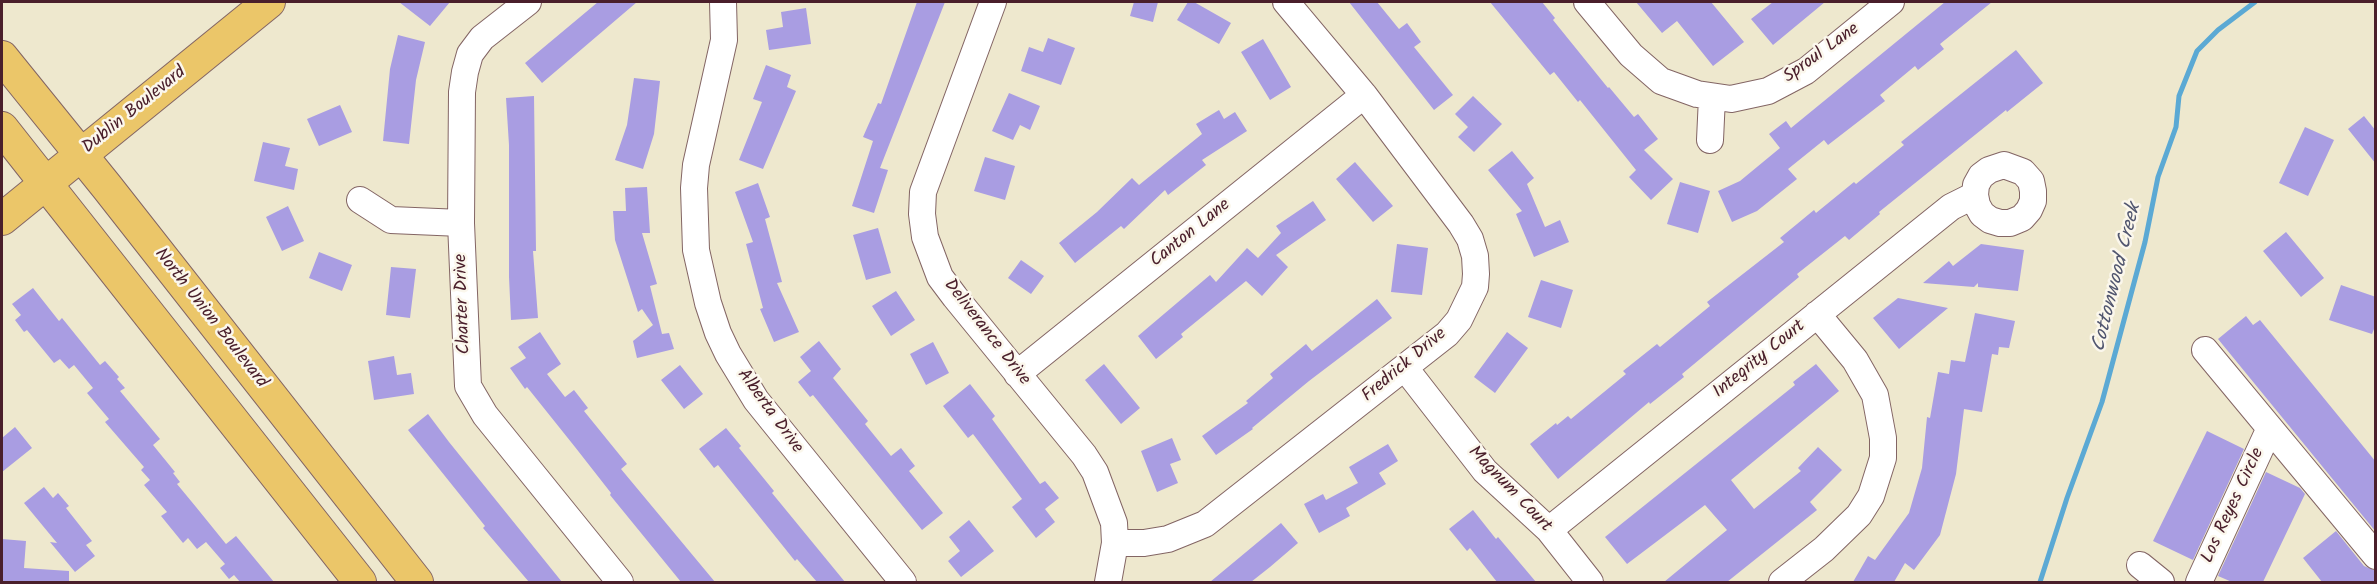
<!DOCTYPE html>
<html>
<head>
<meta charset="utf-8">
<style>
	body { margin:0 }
	#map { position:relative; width:2377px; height:584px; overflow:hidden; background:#eee8ce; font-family:Kalam,sans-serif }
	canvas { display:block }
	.frame { position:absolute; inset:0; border:3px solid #4a1f2b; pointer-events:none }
</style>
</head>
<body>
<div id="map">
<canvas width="2377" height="584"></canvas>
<div class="frame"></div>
</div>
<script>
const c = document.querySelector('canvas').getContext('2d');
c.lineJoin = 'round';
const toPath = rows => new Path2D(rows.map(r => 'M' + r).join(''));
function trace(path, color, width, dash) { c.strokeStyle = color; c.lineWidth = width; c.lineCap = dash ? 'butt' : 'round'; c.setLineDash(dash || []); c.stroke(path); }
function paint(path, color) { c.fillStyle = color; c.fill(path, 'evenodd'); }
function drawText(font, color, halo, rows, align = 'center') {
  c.font = font + ' Kalam,sans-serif'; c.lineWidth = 5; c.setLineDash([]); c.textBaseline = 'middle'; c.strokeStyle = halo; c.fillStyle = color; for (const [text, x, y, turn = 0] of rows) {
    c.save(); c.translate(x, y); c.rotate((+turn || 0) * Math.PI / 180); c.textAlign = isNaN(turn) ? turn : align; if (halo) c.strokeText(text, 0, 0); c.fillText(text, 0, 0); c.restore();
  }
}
trace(toPath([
	[2040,582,2067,498,2102,402,2145,242,2158,177,2176,127,2179,96,2197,51,2218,30,2255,2]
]), '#5ba9d4', 5);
paint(toPath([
	[399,2,450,2,430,26],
	[598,2,637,2,542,83,525,63],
	[917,2,945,2,880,168,888,170,874,213,852,206,873,141,863,137,878,103,881,104],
	[1134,2,1158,2,1153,22,1130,16],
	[1188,2,1194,2,1231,23,1219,44,1177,20],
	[1349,2,1377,2,1399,29,1407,23,1421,42,1414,47,1453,95,1434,110],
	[1490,2,1542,2,1555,18,1553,20,1608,88,1609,87,1634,117,1638,114,1658,139,1644,150,1673,179,1651,200,1629,177,1636,170,1580,100,1578,102,1554,72,1550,75],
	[1636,2,1711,2,1744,42,1713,66,1677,21,1662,33],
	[1773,2,1825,2,1773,45,1751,19],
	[1945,2,1992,2,1940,44,1944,49,1918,70,1915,66,1880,95,1885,101,1828,145,1824,140,1788,169,1797,179,1757,211,1732,222,1718,191,1740,181,1780,148,1769,134,1786,121,1791,128],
	[806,8,811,44,769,50,766,30,783,27,781,12],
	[398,35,425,42,416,80,409,144,383,141,390,69],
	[1048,38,1075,48,1061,85,1021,71,1029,47,1043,52],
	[1263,39,1291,87,1270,100,1241,52],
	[2016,50,2043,83,2007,112,2006,110,1879,212,1880,214,1849,240,1845,236,1797,274,1799,277,1682,374,1684,377,1650,404,1649,402,1558,479,1530,444,1556,423,1557,425,1568,416,1571,419,1626,374,1623,371,1657,344,1660,347,1710,306,1707,302,1784,242,1780,238,1814,210,1816,213,1854,182,1856,184,1904,145,1901,142],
	[766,65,791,75,787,87,796,91,763,169,739,160,762,102,753,99],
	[634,78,660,81,654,134,643,169,615,160,627,125],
	[1009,93,1040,106,1030,130,1020,125,1013,140,992,131],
	[534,96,536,251,533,251,538,318,511,320,509,277,509,145,506,98],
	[1473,96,1502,124,1474,152,1458,137,1468,127,1455,114],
	[340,105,352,132,319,146,307,119],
	[1219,110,1224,119,1235,112,1247,131,1202,160,1206,165,1168,195,1165,190,1124,229,1121,226,1075,263,1059,243,1097,212,1132,178,1139,185,1202,134,1196,124],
	[2364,116,2376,131,2376,164,2348,129],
	[2305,127,2334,140,2308,196,2279,183],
	[263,142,290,148,285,166,298,169,294,190,254,181],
	[1512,151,1534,178,1527,184,1545,227,1560,220,1569,242,1534,257,1516,214,1522,211,1488,170],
	[985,157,1015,166,1005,200,974,191],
	[1355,162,1393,206,1373,222,1336,179],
	[1680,182,1710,191,1698,233,1667,224],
	[758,183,770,217,765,219,782,282,777,283,799,332,774,342,760,309,763,308,746,244,753,242,735,192],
	[647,187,650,233,642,233,657,284,650,286,662,334,669,333,674,349,637,358,633,341,653,325,642,309,638,312,615,240,613,211,626,211,625,188],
	[1313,201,1326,220,1276,255,1288,267,1262,296,1246,281,1181,334,1183,337,1156,359,1138,336,1210,275,1216,282,1247,248,1258,258,1281,233,1276,226],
	[288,206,304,241,282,251,266,217],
	[878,228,891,273,866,280,853,235],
	[2286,232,2324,278,2301,297,2263,251],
	[1397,244,1428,248,1422,295,1391,292],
	[1981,244,2024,250,2018,291,1978,287,1978,283,1974,287,1923,283,1949,261,1953,266],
	[319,252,352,265,342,291,309,278],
	[1021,260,1044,276,1031,294,1008,278],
	[391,267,416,269,410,318,386,315],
	[1541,280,1573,290,1561,328,1528,317],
	[2341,285,2376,297,2376,324,2372,334,2329,320],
	[33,288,59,321,62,318,100,365,105,361,119,377,117,379,125,388,120,391,160,439,153,445,175,472,173,473,180,482,177,484,196,507,226,544,236,536,274,582,240,582,234,575,229,579,220,568,225,564,206,542,197,549,188,538,183,543,161,516,167,512,144,485,150,480,141,470,144,467,105,422,109,419,87,393,93,388,74,365,69,369,60,359,54,363,27,330,24,332,15,320,21,315,12,304],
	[896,291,915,320,891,336,872,306],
	[1898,298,1948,308,1899,349,1873,318],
	[1377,299,1392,318,1309,381,1252,428,1253,429,1216,455,1202,436,1248,403,1246,401,1273,378,1270,374,1306,344,1312,351],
	[1975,313,2015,321,2009,348,1999,347,1998,355,1992,354,1982,412,1964,409,1956,474,1940,535,1914,570,1905,563,1894,582,1853,582,1868,556,1875,560,1909,513,1922,468,1927,417,1930,418,1938,372,1949,374,1951,360,1965,362],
	[2246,316,2253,325,2260,320,2376,462,2376,532,2218,339],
	[540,332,561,364,547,374,565,397,574,390,588,408,584,411,627,464,621,469,715,582,681,582,610,495,611,493,575,447,527,387,525,389,510,368,526,358,518,347],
	[1507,332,1528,348,1495,393,1474,377],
	[819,341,841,369,833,378,868,421,865,424,891,456,901,448,915,466,909,471,943,513,922,530,813,395,810,397,798,382,811,371,800,357],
	[933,342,949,373,926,385,910,354],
	[394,356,397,375,411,373,414,394,374,400,368,361],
	[1104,364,1140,408,1121,424,1085,380],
	[1816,364,1839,391,1731,480,1754,509,1801,471,1798,468,1818,447,1842,470,1810,502,1817,510,1727,582,1664,582,1727,530,1705,505,1627,564,1605,537,1795,385,1793,382],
	[680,365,703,394,684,409,661,380],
	[970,384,995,416,992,419,1040,484,1045,481,1059,498,1045,509,1055,522,1036,538,1012,507,1022,499,973,434,968,438,943,406],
	[428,414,449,442,562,582,529,582,483,528,485,526,408,430],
	[15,427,32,448,2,472,2,438],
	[726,428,741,446,739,448,774,491,772,493,845,582,817,582,797,559,795,561,718,465,714,468,699,449],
	[2207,431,2244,449,2193,560,2153,541],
	[1172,438,1181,460,1170,464,1178,483,1157,492,1141,451],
	[1388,444,1398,461,1379,473,1386,484,1346,508,1350,516,1319,533,1304,504,1323,494,1326,500,1358,483,1349,467],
	[2266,472,2300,488,2305,494,2263,582,2232,582,2218,576],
	[44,487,53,498,58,493,69,506,66,508,92,541,86,545,95,556,75,572,50,542,57,543,24,503],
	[1473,510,1496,539,1498,537,1536,582,1497,582,1470,548,1467,551,1449,529],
	[969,520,994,551,961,577,948,561,960,551,949,537],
	[1281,523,1298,543,1270,567,1251,582,1210,582],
	[2336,531,2364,566,2376,571,2376,582,2322,582,2303,558],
	[2,539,26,541,24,568,69,571,69,582,2,582]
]), '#a99de2');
const minor = toPath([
	[528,2,482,38,470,54,465,72,462,92,461,223,468,386,485,415,620,582],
	[723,2,724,40,696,165,694,188,696,250,708,303,718,333,728,354,756,400,903,582],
	[993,2,923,192,922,214,925,237,940,277,955,297,1084,455,1095,472,1114,523,1115,543,1108,582],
	[1587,2,1631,55,1661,81,1697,94,1731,99,1768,91,1806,71,1891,2],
	[1710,140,1712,97],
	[360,200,391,220,461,223],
	[2205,350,2376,556],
	[1405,368,1485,471,1549,530,1590,582],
	[1017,374,1364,95],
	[1549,530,1951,207,1975,195,1977,205,1982,214,1990,220,2000,223,2010,223,2022,218,2029,210,2033,201,2033,191,2031,181,2023,172,2004,165,1989,170,1981,176,1976,185,1975,195],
	[1115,543,1144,543,1168,539,1205,524,1447,334,1459,320,1475,287,1476,274,1475,256,1470,239,1461,224,1364,95,1286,2],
	[2140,565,2161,582],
	[1782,582,1824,549,1859,515,1871,496,1883,458,1883,438,1875,395,1855,360,1817,314],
	[2199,582,2269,430]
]);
const major = toPath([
	[2,57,107,187,417,582],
	[2,128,360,582],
	[2,219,269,2]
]);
trace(minor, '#836564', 28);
trace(major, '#836564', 34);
trace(minor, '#fff', 26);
trace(major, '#ebc669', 32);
drawText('18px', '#4a1f2b', '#fbf7ec', [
	["Sproul Lane",1822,54,-36],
	["Dublin Boulevard",135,111,-39],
	["Canton Lane",1191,234,-39],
	["Charter Drive",464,304,-92],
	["North Union Boulevard",210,319,52],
	["Deliverance Drive",986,333,52],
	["Integrity Court",1760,360,-39],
	["Fredrick Drive",1405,366,-40],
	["Alberta Drive",769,412,54],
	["Magnum Court",1509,490,46],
	["Los Reyes Circle",2234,506,-65]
]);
drawText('italic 20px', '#51566f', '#fbf7ec', [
	["Cottonwood Creek",2118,278,-76]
]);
</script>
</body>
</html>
